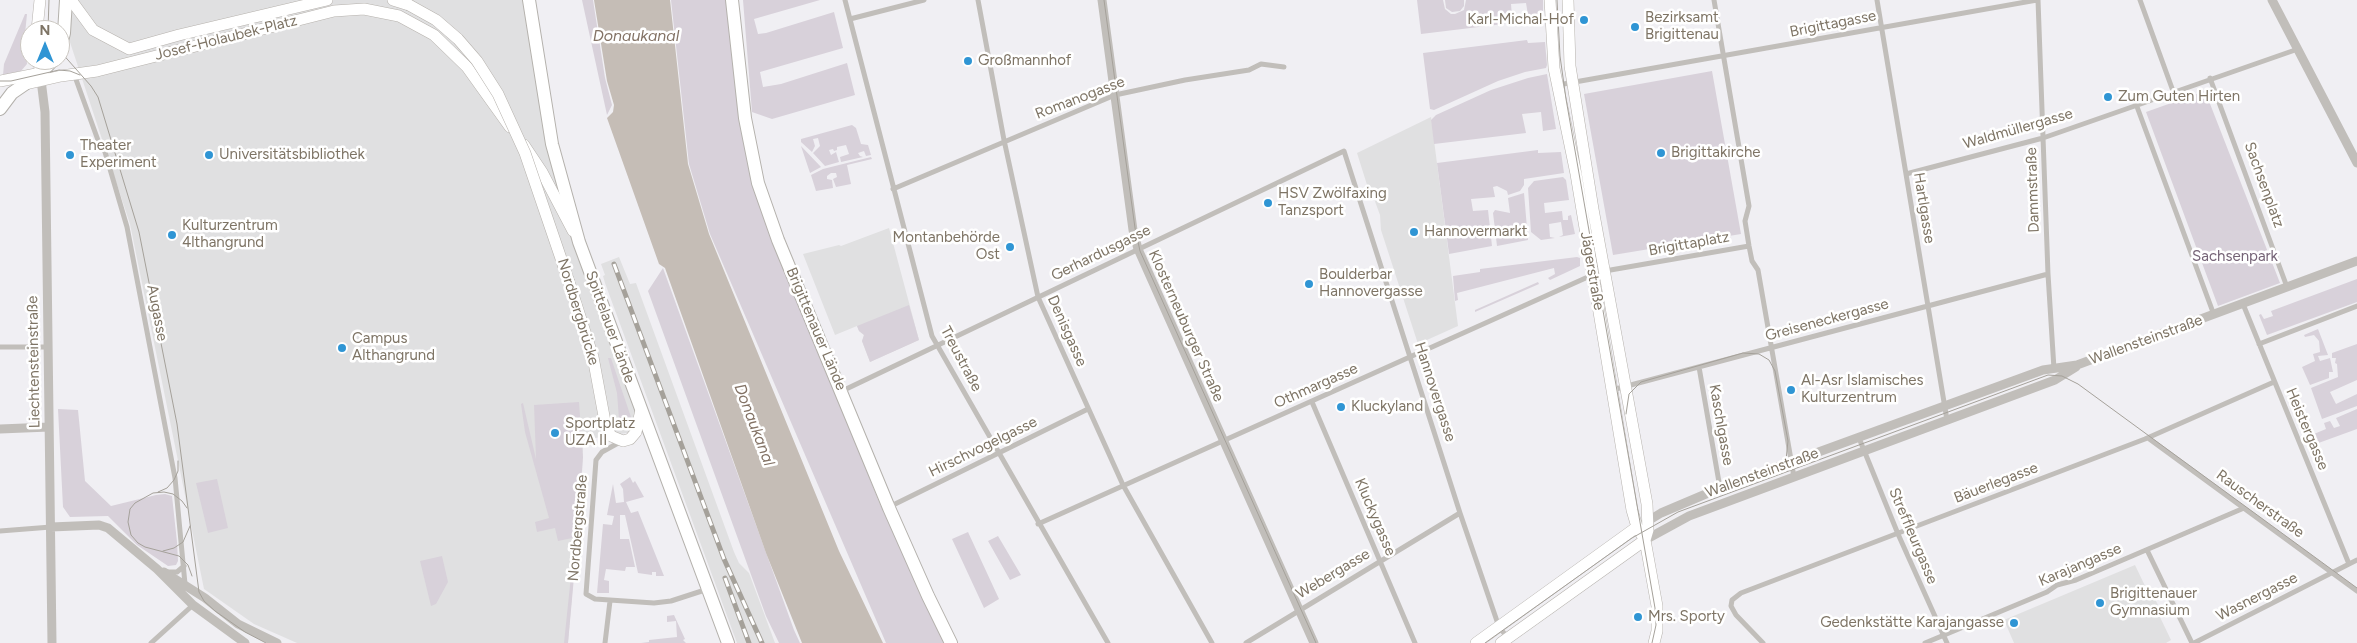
<!DOCTYPE html>
<html>
<head>
<meta charset="utf-8">
<style>
	body { margin:0 }
	#map { position:relative; width:2357px; height:643px; overflow:hidden; background:#f0eff3; font-family:Figtree,sans-serif }
	canvas { display:block }
	.north { position:absolute; left:20px; top:20px; width:50px; height:50px; box-sizing:border-box; background:#fff; border:1px solid #cbc7c1; border-radius:50%; rotate:0deg; font-size:14px; font-weight:700; line-height:20px; text-align:center; color:#7e7465 }
	.north::after { content:''; display:block; margin:auto; width:18px; height:22px; background:#2f95d4; clip-path:polygon(50% 0,100% 100%,50% 72%,0 100%) }
</style>
</head>
<body>
<div id="map">
<canvas width="2357" height="643"></canvas>
<div class="north">N</div>
</div>
<script>
const c = document.querySelector('canvas').getContext('2d');
c.lineJoin = 'round';
function paint(path, color) { c.fillStyle = color; c.fill(path, 'evenodd'); }
const toPath = rows => new Path2D(rows.map(r => 'M' + r).join(''));
function trace(path, color, width, dash) { c.strokeStyle = color; c.lineWidth = width; c.lineCap = dash ? 'butt' : 'round'; c.setLineDash(dash || []); c.stroke(path); }
function drawText(font, color, halo, rows, align = 'center') {
  c.font = font + ' Figtree,sans-serif'; c.lineWidth = 5; c.setLineDash([]); c.textBaseline = 'middle'; c.strokeStyle = halo; c.fillStyle = color; for (const [text, x, y, turn = 0] of rows) {
    c.save(); c.translate(x, y); c.rotate((+turn || 0) * Math.PI / 180); c.textAlign = isNaN(turn) ? turn : align; if (halo) c.strokeText(text, 0, 0); c.fillText(text, 0, 0); c.restore();
  }
}
paint(toPath([
	[63,0,526,0,558,182,645,430,583,440,582,476,568,643,297,643,254,624,204,589,130,224,61,15],
	[1431,117,1458,326,1418,344,1381,230,1380,215,1373,196,1368,188,1357,153],
	[889,228,919,340,870,362,862,341,864,335,859,331,857,326,835,335,803,254,839,245,841,246],
	[619,257,630,284,636,283,734,552,739,563,749,573,775,643,737,643,605,283,603,276,605,275,601,264],
	[2135,565,2147,590,2150,589,2162,613,2159,615,2171,640,2166,643,2014,643,2004,620]
]), '#e0e0e1');
paint(toPath([
	[582,0,593,0,605,78,612,105,607,115],
	[671,0,727,0,740,121,752,181,879,502,944,643,886,643,710,234,689,164],
	[743,0,820,0,754,19,758,34,766,33,834,12,843,48,760,72,763,87,781,84,847,63,855,95,772,119,752,112],
	[1417,0,1443,0,1445,9,1451,14,1455,14,1464,10,1466,0,1543,0,1543,17,1523,21,1522,16,1528,15,1526,3,1511,4,1512,17,1519,16,1520,22,1421,34],
	[1445,0,1464,0,1464,6,1460,11,1452,12,1446,8],
	[25,14,27,14,25,34,27,64,21,71,3,75,4,64],
	[1527,40,1528,43,1545,42,1547,65,1546,68,1525,72,1498,81,1434,110,1430,109,1423,53],
	[1712,71,1741,234,1613,255,1584,94],
	[1547,74,1556,129,1543,131,1541,112,1522,114,1526,133,1434,144,1431,120,1436,115,1491,90,1528,78],
	[2205,91,2280,283,2218,306,2146,112],
	[852,125,856,128,861,144,868,145,871,155,866,156,864,151,858,153,860,156,863,157,841,162,840,157,849,154,846,145,837,147,837,150,834,151,833,149,829,150,831,155,836,152,839,162,825,166,813,153,820,146,818,138,813,139,815,146,812,152,801,142,801,139],
	[801,146,821,167,810,173],
	[1538,150,1538,153,1561,152,1564,173,1524,179,1524,185,1520,191,1508,195,1507,191,1497,186,1493,187,1495,197,1471,199,1473,211,1488,210,1492,246,1449,254,1437,163],
	[871,157,872,159,847,165,851,184,836,187,833,179,837,177,836,173,831,173,827,176,827,179,832,180,833,188,816,191,811,175,823,169],
	[1563,177,1566,180,1569,200,1544,203,1545,213,1562,211,1563,220,1568,220,1568,216,1571,215,1575,234,1559,237,1563,235,1561,222,1549,224,1550,237,1555,238,1541,240,1531,232,1528,188,1534,181],
	[1524,193,1528,240,1497,246,1493,213,1495,210,1510,213,1508,198],
	[1577,257,1580,258,1580,266,1550,280,1548,278,1555,274,1554,268,1457,293,1458,300,1455,301,1453,276,1480,272,1480,269],
	[663,268,794,630,800,643,779,643,766,616,648,291],
	[2357,279,2357,302,2267,335,2259,315,2261,314,2264,319,2273,316,2271,311],
	[1538,282,1539,284,1475,312,1475,310],
	[909,305,919,340,870,362,862,341,864,335,859,331,857,326],
	[2318,329,2328,355,2318,356,2320,361,2330,358,2333,372,2329,372,2329,378,2310,385,2302,367,2315,361,2313,354,2320,352,2319,341,2314,335,2305,337,2304,335],
	[2357,344,2357,380,2330,392,2336,404,2357,394,2357,406,2322,419,2311,388,2338,377,2337,364,2335,363,2336,358,2332,358,2332,353],
	[608,358,611,358,618,379,632,420,632,426,619,419,617,393],
	[579,402,583,457,577,537,558,541,555,528,537,532,535,522,549,518,525,432,521,404,523,403,536,459,534,405],
	[58,409,78,410,85,481,111,506,156,495,165,494,172,496,177,542,178,561,176,565,168,566,137,545,108,516,70,517,63,507],
	[2357,409,2357,429,2313,445,2309,436,2326,429,2324,423,2330,421,2334,428,2340,426,2336,418],
	[630,477,633,483,635,481,644,497,626,502,631,513,638,511,664,576,656,576,656,572,652,572,652,575,638,573,625,515,620,515,620,539,629,539,635,567,626,567,625,571,606,569,604,580,609,581,609,593,597,593,603,524,612,525,614,516,607,515,613,484,616,503,624,502,623,489,620,484],
	[217,479,228,528,208,533,196,483],
	[968,532,999,599,984,608,952,539],
	[998,536,1021,575,1010,580,988,541],
	[442,556,448,582,436,604,431,606,420,561],
	[572,566,575,566,568,643,564,643],
	[674,615,685,639,683,640,686,643,641,643,649,642,649,640,677,637,676,621,667,622,667,616]
]), '#d8d1da');
paint(toPath([
	[594,0,670,0,688,164,709,234,839,551,883,643,802,643,766,553,665,268,659,264,607,118,613,112,614,105,607,81]
]), '#c5bdb6');
const secondary = toPath([
	[71,0,93,30,129,49,179,35,327,0],
	[393,0,409,5],
	[1550,0,1554,68,1576,174,1632,510,1637,527,1645,540,1657,606,1657,631,1654,643],
	[1568,0,1570,66,1593,209,1647,504,1648,530,1645,540],
	[37,30,40,0],
	[39,60,41,79],
	[0,81,36,74],
	[26,84,61,76,97,71,334,11,364,9,399,16,434,35,467,67,510,127],
	[524,145,542,172,573,231],
	[569,282,593,357,606,427,611,436,623,441,630,439,636,432,641,410],
	[1476,643,1637,527],
	[1501,643,1645,540]
]);
const primary = toPath([
	[529,0,552,144,579,242,728,643],
	[732,0,745,118,758,183,778,240,889,508,928,596,951,643],
	[60,49,64,33,66,0],
	[0,109,12,93,41,73,53,60]
]);
trace(secondary, '#b6b2ad', 12);
trace(primary, '#b4b1ac', 14);
trace(toPath([
	[845,0,932,336,1108,643],
	[978,0,1004,140,1038,297,1123,485,1212,643],
	[1714,0,1749,206,1745,221,1749,246,1752,261,1758,270,1794,477],
	[1877,0,1947,420],
	[2038,0,2048,274,2054,369],
	[2140,0,2173,91],
	[850,19,924,0],
	[74,74,99,143,105,152,127,227,175,478,185,584],
	[2210,78,2287,287],
	[1558,85,2037,0],
	[2136,104,2214,315],
	[1906,174,2043,138,2298,49],
	[893,189,1115,95,1185,80,1249,70,1261,64,1284,67],
	[2243,304,2349,564],
	[2259,344,2357,306],
	[0,347,47,347],
	[1699,367,1720,488],
	[1612,390,2048,274],
	[842,391,1344,151,1460,513,1499,627,1508,638],
	[1312,402,1415,643],
	[1859,438,1898,534,1947,643],
	[2148,438,2357,591],
	[620,442,602,452,596,460,586,594,595,599,654,603,671,601,708,589],
	[889,507,1088,409],
	[1038,524,1599,272,1749,246],
	[0,531,51,527],
	[2147,550,2192,643],
	[167,572,177,572,184,566],
	[151,643,193,605],
	[605,643,610,601],
	[1246,643,1460,513],
	[1763,643,1736,615,1731,606,1732,600,1741,593,2145,439,2274,382],
	[1925,643,2047,592,2057,585,2076,580,2244,508],
	[2194,643,2357,560]
]), '#c1beba', 5);
trace(toPath([
	[1102,0,1133,230,1138,249,1314,643],
	[2272,0,2357,163],
	[41,80,45,112,52,643],
	[0,429,49,427],
	[1643,524,1661,513,1720,488,2043,370,2077,365,2357,261],
	[51,527,99,525,108,528,157,569,193,605,245,643],
	[1645,540,1689,516,2055,380,2076,367],
	[164,572,205,598,238,624,277,643]
]), '#c1beba', 9);
trace(secondary, '#fff', 11);
trace(primary, '#fff', 12);
trace(toPath([
	[1104,0,1135,228,1140,251,1316,643],
	[1557,0,1560,56,1566,99,1655,608,1656,625,1652,643],
	[48,30,49,0],
	[60,51,91,86,98,97,139,232,177,424,199,592,204,601,215,611,245,632,266,643],
	[0,81,11,81,59,70,70,71,80,75],
	[1626,414,1629,394,1641,382,1743,353,1759,354,1769,360,1775,371,1788,441,1786,460,1776,473],
	[158,492,167,488,174,480,178,471,178,461],
	[187,508,182,501,173,494,164,492,153,493,135,503,130,509,128,522,131,535,138,543,145,547,179,556,188,565,192,576],
	[163,551,174,548,183,542,190,526],
	[1485,643,1632,538,1678,512,2048,375,2062,376,2078,384,2357,588]
]), '#a5a19a', 1);
const rail = toPath([
	[614,264,724,559,762,643],
	[725,578,749,643]
]);
trace(rail, '#a5a19a', 5);
trace(rail, '#fff', 3, [9]);
const secondaryBridge = toPath([
	[409,5,436,20,458,39,477,61,498,94,525,153,569,282]
]);
trace(secondaryBridge, '#b6b2ad', 12, []);
trace(secondaryBridge, '#fff', 11);
for (const [x, y, r, color] of [
	[1584,20,5,"#2f95d4"],
	[1635,27,5,"#2f95d4"],
	[968,61,5,"#2f95d4"],
	[2108,97,5,"#2f95d4"],
	[1661,153,5,"#2f95d4"],
	[70,155,5,"#2f95d4"],
	[209,155,5,"#2f95d4"],
	[1268,203,5,"#2f95d4"],
	[1414,232,5,"#2f95d4"],
	[172,235,5,"#2f95d4"],
	[1010,247,5,"#2f95d4"],
	[1309,284,5,"#2f95d4"],
	[342,348,5,"#2f95d4"],
	[1791,390,5,"#2f95d4"],
	[1341,407,5,"#2f95d4"],
	[555,433,5,"#2f95d4"],
	[2100,603,5,"#2f95d4"],
	[1638,617,5,"#2f95d4"],
	[2014,623,5,"#2f95d4"]
]) { const dot = new Path2D(); dot.arc(x, y, r, 0, 2 * Math.PI); c.fillStyle = color; c.fill(dot); trace(dot, '#fff', 2); }
drawText('15px', '#7e7465', '#fff', [
	["Bezirksamt",1645,18],
	["Brigittenau",1645,35],
	["Karl-Michal-Hof",1574,20,"right"],
	["Großmannhof",978,61],
	["Zum Guten Hirten",2118,97],
	["Theater",80,146],
	["Experiment",80,163],
	["Brigittakirche",1671,153],
	["Universitätsbibliothek",219,155],
	["HSV Zwölfaxing",1278,194],
	["Tanzsport",1278,211],
	["Kulturzentrum",182,226],
	["4lthangrund",182,243],
	["Hannovermarkt",1424,232],
	["Montanbehörde",1000,238,"right"],
	["Ost",1000,255,"right"],
	["Boulderbar",1319,275],
	["Hannovergasse",1319,292],
	["Campus",352,339],
	["Althangrund",352,356],
	["Al-Asr Islamisches",1801,381],
	["Kulturzentrum",1801,398],
	["Kluckyland",1351,407],
	["Sportplatz",565,424],
	["UZA II",565,441],
	["Brigittenauer",2110,594],
	["Gymnasium",2110,611],
	["Mrs. Sporty",1648,617],
	["Gedenkstätte Karajangasse",2004,623,"right"]
], 'left');
drawText('15px', '#7e7465', '#fff', [
	["Brigittagasse",1833,24,-11],
	["Josef-Holaubek-Platz",226,38,-14],
	["Romanogasse",1080,98,-21],
	["Waldmüllergasse",2018,129,-16],
	["Sachsenplatz",2264,185,70],
	["Dammstraße",2033,190,-92],
	["Hartlgasse",1924,208,81],
	["Brigittaplatz",1689,244,-10],
	["Gerhardusgasse",1101,253,-26],
	["Jägerstraße",1592,271,80],
	["Nordbergbrücke",578,312,73],
	["Augasse",157,313,79],
	["Greiseneckergasse",1827,320,-15],
	["Klosterneuburger Straße",1186,326,66],
	["Spittelauer Lände",610,327,70],
	["Brigittenauer Lände",816,329,67],
	["Denisgasse",1067,331,66],
	["Wallensteinstraße",2146,340,-20],
	["Treustraße",961,359,62],
	["Liechtensteinstraße",34,362,-91],
	["Othmargasse",1316,386,-24],
	["Hannovergasse",1435,392,72],
	["Kaschlgasse",1721,425,80],
	["Heistergasse",2307,429,67],
	["Hirschvogelgasse",983,447,-26],
	["Wallensteinstraße",1762,473,-20],
	["Bäuerlegasse",1996,483,-21],
	["Rauscherstraße",2260,504,36],
	["Kluckygasse",1375,517,67],
	["Nordbergstraße",578,528,-85],
	["Streffleurgasse",1913,536,67],
	["Karajangasse",2080,565,-23],
	["Webergasse",1333,574,-31],
	["Wasnergasse",2257,597,-27]
]);
drawText('15px', '#756376', '#fff', [
	["Sachsenpark",2235,257]
]);
drawText('italic 16px', '#837265', '#fff', [
	["Donaukanal",636,36],
	["Donaukanal",754,425,69]
]);
</script>
</body>
</html>
